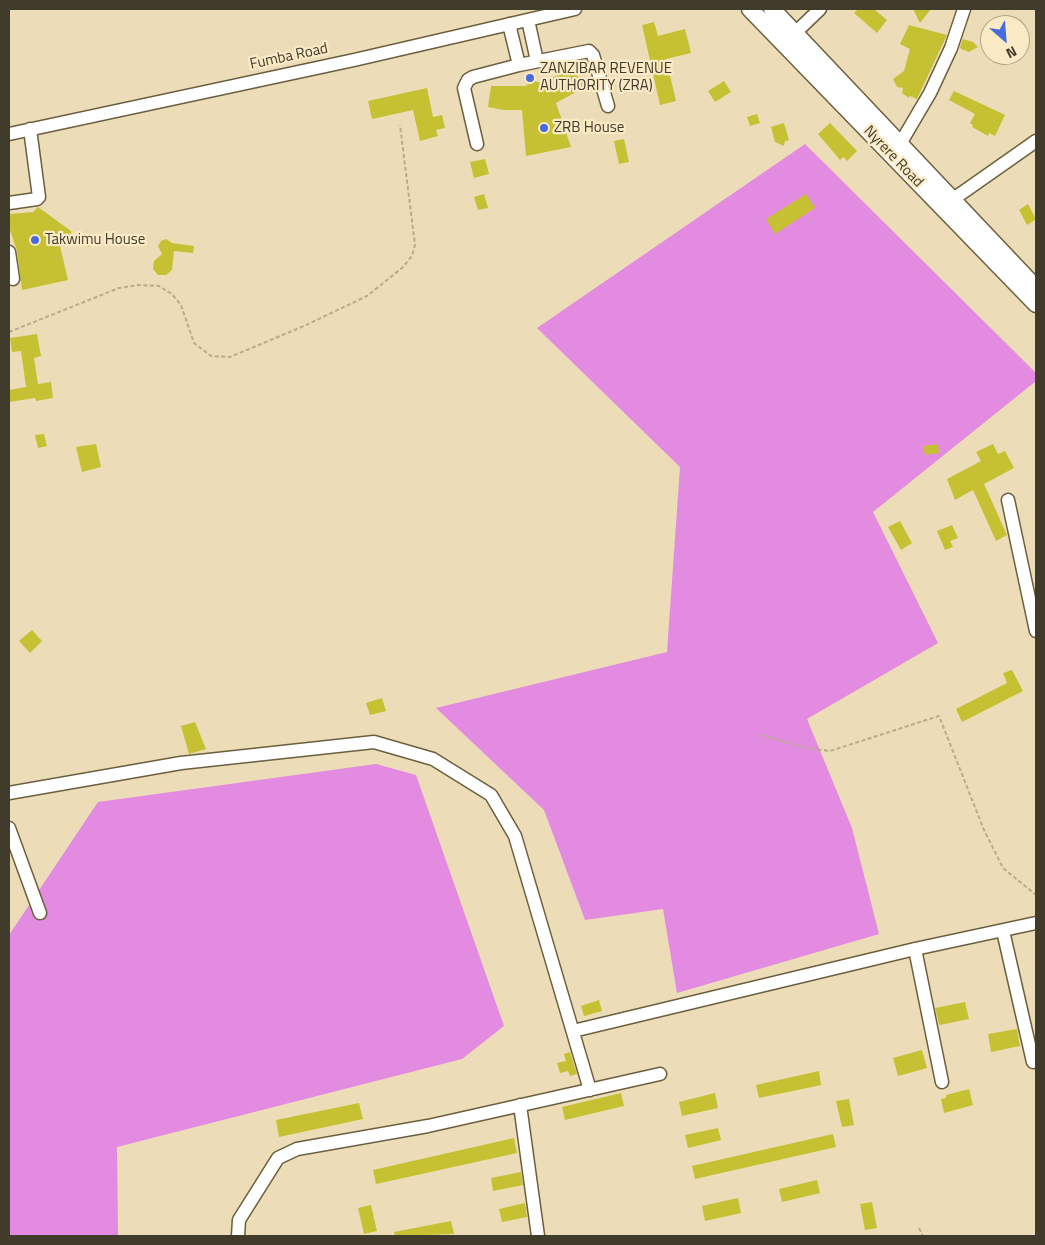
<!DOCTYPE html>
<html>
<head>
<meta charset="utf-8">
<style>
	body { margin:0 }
	#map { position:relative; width:1045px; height:1245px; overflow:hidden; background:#ecddb8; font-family:"Titillium Web",sans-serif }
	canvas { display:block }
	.frame { position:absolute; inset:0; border:10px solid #413b2c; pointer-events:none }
	.north { position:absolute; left:980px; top:15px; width:50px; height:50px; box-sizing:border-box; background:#faeac5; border:1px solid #b0a488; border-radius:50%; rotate:153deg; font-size:14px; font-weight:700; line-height:20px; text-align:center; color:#413b2c }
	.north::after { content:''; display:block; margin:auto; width:18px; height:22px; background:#486bde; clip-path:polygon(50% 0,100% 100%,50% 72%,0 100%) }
</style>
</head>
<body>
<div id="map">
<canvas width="1045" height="1245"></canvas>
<div class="frame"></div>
<div class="north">N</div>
</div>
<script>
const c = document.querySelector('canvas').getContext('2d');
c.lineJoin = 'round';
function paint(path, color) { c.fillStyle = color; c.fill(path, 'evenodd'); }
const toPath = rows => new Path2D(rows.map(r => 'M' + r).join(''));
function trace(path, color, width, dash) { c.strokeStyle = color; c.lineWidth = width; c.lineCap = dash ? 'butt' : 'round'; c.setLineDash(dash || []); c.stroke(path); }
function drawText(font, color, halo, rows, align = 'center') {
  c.font = font + ' "Titillium Web",sans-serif'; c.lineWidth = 4.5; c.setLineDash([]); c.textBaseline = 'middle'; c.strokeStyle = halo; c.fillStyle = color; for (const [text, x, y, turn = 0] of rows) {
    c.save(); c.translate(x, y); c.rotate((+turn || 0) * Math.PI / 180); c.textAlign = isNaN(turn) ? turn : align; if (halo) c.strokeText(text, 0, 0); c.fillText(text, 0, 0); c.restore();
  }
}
paint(toPath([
	[805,144,1036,373,1036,381,873,512,938,643,807,719,852,828,879,934,677,993,663,909,585,920,544,810,436,708,667,652,680,467,537,328],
	[376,764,416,775,504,1026,462,1059,117,1147,118,1236,9,1236,9,935,98,802]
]), '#e38ae1');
paint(toPath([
	[858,9,874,9,887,20,877,33,854,13],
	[913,9,931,9,920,23],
	[654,22,658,36,685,29,691,53,666,59,676,101,660,105,642,25],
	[909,25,947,35,917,99,910,96,909,98,902,93,903,88,897,87,893,79,904,71,910,49,900,44],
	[963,39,973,42,978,47,969,52,961,49,960,47],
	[572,67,585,87,556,103,571,147,526,156,522,110,503,110,488,107,491,86,525,86,534,81,543,83],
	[724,81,731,92,715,102,708,91],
	[427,88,433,117,442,115,445,128,436,130,438,136,420,141,413,110,372,119,368,101],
	[954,91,1005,115,995,136,989,133,988,136,972,127,973,125,970,123,975,114,949,100],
	[757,114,760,123,750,126,747,117],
	[784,123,789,140,785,141,784,146,775,142,771,127],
	[830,123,857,151,847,161,844,157,840,160,818,134],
	[624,139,629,162,619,164,614,141],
	[485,159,489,174,474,178,470,162],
	[484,194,488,208,478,210,474,197],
	[806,194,815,208,775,234,766,219],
	[1028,204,1036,219,1027,225,1019,210],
	[38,207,71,231,73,244,60,246,68,280,22,290,17,251,9,227,9,214,33,212],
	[100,236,102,244,87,247,84,239],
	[166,239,172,243,194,246,193,253,174,251,172,270,166,275,158,275,153,269,154,261,162,254,158,246,161,241],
	[37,334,41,356,34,358,38,384,51,382,53,398,36,401,35,398,9,402,9,390,26,387,21,351,12,352,10,338],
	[44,434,47,446,38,448,35,435],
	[96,444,101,467,82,472,76,447],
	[938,444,939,453,925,455,923,446],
	[993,444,998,454,1005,451,1014,468,984,484,1007,535,996,541,973,490,955,500,947,479,981,461,976,452],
	[900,521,912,543,901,550,888,527],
	[952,525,958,538,950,541,953,547,945,550,937,531],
	[32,630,42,641,30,653,19,641],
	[1012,670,1023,691,962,722,956,709,1007,683,1003,673],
	[382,698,386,711,370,715,366,703],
	[195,722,206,749,189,754,181,726],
	[599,1000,602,1011,584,1016,581,1006],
	[965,1002,969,1019,940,1025,939,1024,935,1008],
	[1017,1029,1020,1046,991,1052,988,1034],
	[922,1050,927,1068,898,1076,893,1058],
	[570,1052,577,1074,570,1076,568,1071,560,1073,557,1063,566,1061,564,1054],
	[819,1071,821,1085,759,1098,756,1085],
	[969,1089,973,1105,944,1113,941,1099,946,1098,946,1095],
	[621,1093,624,1106,565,1120,562,1107],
	[715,1093,718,1108,682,1116,679,1102],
	[849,1099,854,1125,842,1127,836,1101],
	[359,1103,363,1119,279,1137,276,1120],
	[718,1128,721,1140,688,1148,685,1135],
	[833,1134,836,1147,695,1179,692,1166],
	[514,1138,517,1153,376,1184,373,1170],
	[521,1172,523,1185,493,1191,491,1178],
	[817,1180,820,1193,782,1202,779,1189],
	[738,1198,741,1213,705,1221,702,1206],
	[872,1202,877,1228,865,1230,860,1204],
	[525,1203,527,1217,502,1222,499,1209],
	[371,1205,377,1231,364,1234,358,1208],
	[451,1221,454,1234,395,1236,394,1232]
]), '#c5c133');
const minor = toPath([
	[528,20,537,61],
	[509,24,519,65],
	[795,33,820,9],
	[9,134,354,60,575,9],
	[477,144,464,88,468,80,473,77,519,65,589,51,593,55,608,106],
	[894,151,900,144,930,93,951,48,964,9],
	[952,200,1036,141],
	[9,203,37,199,39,197,30,129],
	[9,252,13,279],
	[1008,500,1036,631],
	[9,793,181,763,374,742,433,759,491,795,515,836,590,1090],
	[9,828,40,913],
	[1003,931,1033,1062],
	[915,949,942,1082],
	[573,1031,915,949,1036,923],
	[520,1105,538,1236],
	[238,1236,239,1220,278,1158,297,1149,428,1126,660,1074]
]);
const major = toPath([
	[750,9,1036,304],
	[772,9,1036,288]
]);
trace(minor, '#6c5f3e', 15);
trace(major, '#6c5f3e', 19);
trace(toPath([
	[9,332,119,288,139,285,159,286,172,294,181,305,194,343,211,356,230,357,304,326,367,296,402,268,412,256,415,245,400,125],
	[761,735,806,748,830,751,939,716,984,830,1003,868,1036,895],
	[919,1228,923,1236]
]), '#b8ac8d', 2, [4, 2.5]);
trace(minor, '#fff', 12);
trace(major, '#fff', 16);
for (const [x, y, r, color] of [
	[530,78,5,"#486bde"],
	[544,128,5,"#486bde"],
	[35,240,5,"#486bde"]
]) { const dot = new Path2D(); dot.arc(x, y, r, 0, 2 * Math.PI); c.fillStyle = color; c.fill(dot); trace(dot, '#faeac5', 2); }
drawText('15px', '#413b2c', '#faeac5', [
	["Fumba Road",289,57,-12],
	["Nyrere Road",893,157,46]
]);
drawText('15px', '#413b2c', '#faeac5', [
	["ZANZIBAR REVENUE",540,69],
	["AUTHORITY (ZRA)",540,86],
	["ZRB House",554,128],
	["Takwimu House",45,240]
], 'left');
</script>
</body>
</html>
